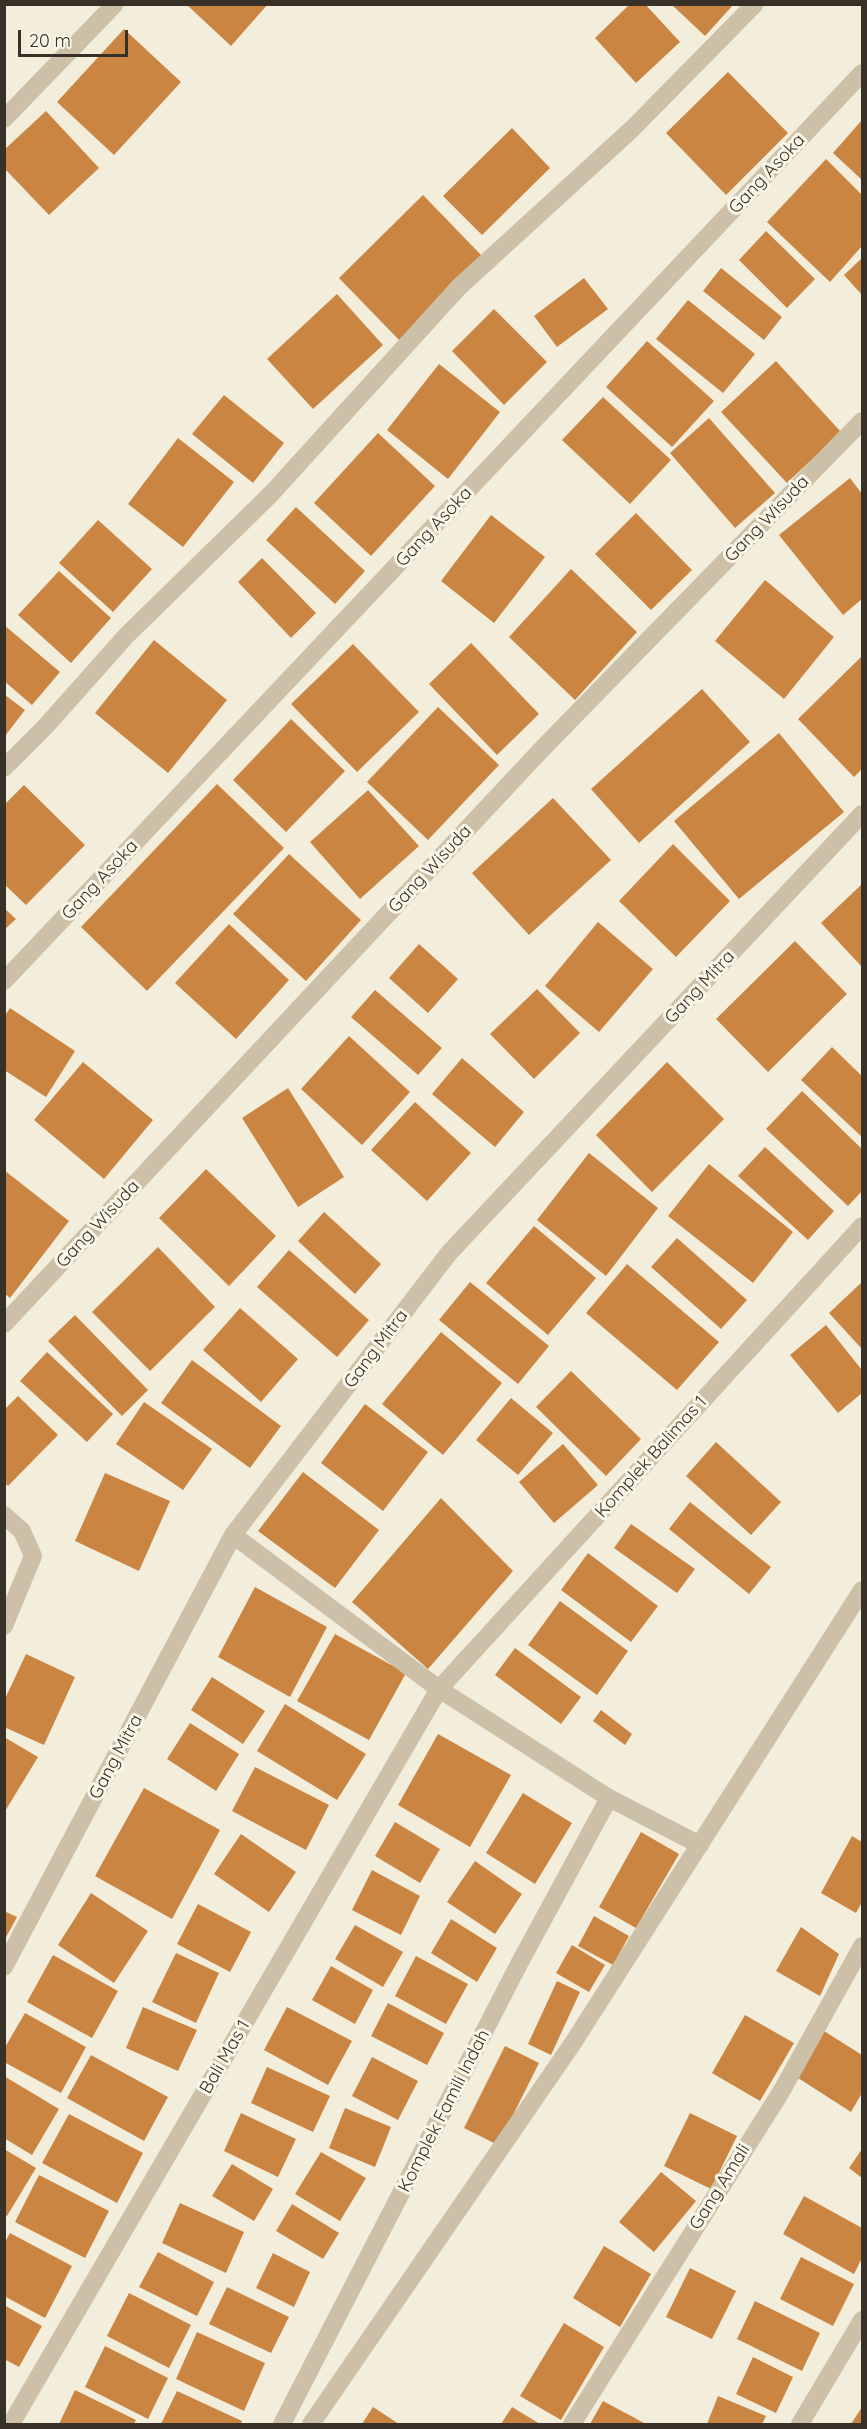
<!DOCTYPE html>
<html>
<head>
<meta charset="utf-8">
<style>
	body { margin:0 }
	#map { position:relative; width:867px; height:2429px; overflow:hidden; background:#f3eedc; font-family:Quicksand,sans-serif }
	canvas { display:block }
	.frame { position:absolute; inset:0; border:6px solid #383128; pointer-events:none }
	.scale { position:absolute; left:18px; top:30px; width:110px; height:27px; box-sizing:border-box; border:3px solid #383128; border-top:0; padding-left:8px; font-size:18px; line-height:21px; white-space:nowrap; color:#383128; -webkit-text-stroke:4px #faf7e9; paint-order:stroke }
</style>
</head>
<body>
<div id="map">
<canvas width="867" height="2429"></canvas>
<div class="frame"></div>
<div class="scale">20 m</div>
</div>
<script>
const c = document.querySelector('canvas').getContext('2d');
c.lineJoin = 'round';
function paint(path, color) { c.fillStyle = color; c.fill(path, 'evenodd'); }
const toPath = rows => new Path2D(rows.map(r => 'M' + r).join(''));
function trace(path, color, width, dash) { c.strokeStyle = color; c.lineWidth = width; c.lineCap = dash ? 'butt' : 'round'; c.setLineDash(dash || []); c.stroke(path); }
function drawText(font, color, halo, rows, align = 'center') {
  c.font = font + ' Quicksand,sans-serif'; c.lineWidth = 6; c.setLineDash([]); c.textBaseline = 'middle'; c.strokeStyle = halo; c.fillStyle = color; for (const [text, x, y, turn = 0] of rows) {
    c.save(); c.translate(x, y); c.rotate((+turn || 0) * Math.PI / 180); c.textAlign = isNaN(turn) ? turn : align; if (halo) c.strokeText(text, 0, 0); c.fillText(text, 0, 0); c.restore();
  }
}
paint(toPath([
	[186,4,268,4,231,46],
	[630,4,645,4,680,42,636,83,595,38],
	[671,4,734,4,705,36],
	[124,29,181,82,114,155,57,102],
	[728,72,788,133,726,195,666,133],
	[46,111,99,168,49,215,4,168,4,150],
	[862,120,862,180,833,153],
	[512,128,550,168,482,235,443,196],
	[826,159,862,195,862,246,830,282,767,222],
	[423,195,483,257,399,340,339,278],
	[766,231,815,279,787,308,739,260],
	[862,258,862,295,844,275],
	[721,268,782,317,764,340,703,291],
	[584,278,608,309,557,347,534,316],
	[337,294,383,345,313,409,267,359],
	[688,300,755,354,723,393,656,339],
	[494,309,547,362,504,405,452,351],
	[647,341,714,401,672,447,606,387],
	[776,361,841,432,787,483,721,412],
	[439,364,500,412,448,479,387,430],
	[224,395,284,443,253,483,192,434],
	[603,397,671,460,630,504,562,440],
	[709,418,775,493,735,528,670,453],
	[378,433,435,486,371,556,314,503],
	[178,438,234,482,183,547,128,504],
	[850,478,862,494,862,599,843,615,779,535],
	[296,507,365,571,335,604,266,540],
	[636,513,692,570,651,610,595,554],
	[491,515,545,557,494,623,441,581],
	[98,520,152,569,113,612,59,563],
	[262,558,316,613,291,638,238,582],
	[571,569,637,632,575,700,509,637],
	[59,571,111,618,71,663,18,615],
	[765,580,834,637,784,699,715,641],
	[4,625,60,672,32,705,4,681],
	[154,640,227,700,168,773,95,713],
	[471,643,539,714,497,755,429,684],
	[353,644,419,712,357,772,291,704],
	[862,656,862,769,854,777,798,719],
	[702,689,750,742,639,843,591,789],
	[5,695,25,710,5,736],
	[438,707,499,765,428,840,367,782],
	[291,719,345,771,286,832,233,780],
	[779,733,844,812,739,899,674,821],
	[217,784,284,848,147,991,81,927],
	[24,785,85,845,26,905,4,884,4,805],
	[368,790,419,846,360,899,310,842],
	[553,798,611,860,529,935,472,873],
	[673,844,730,901,676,957,619,901],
	[289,854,361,920,306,981,233,914],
	[862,884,862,967,821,923],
	[4,908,16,919,4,930],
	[598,922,653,969,599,1032,545,986],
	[229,924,289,980,236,1039,175,983],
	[795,941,847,994,768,1072,716,1019],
	[419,944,458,979,428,1013,389,978],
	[537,989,580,1033,534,1079,490,1034],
	[375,990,442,1048,418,1075,351,1017],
	[10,1008,75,1051,46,1097,4,1070,4,1017],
	[349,1036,410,1092,362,1145,301,1089],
	[832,1047,862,1076,862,1137,801,1080],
	[462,1058,524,1112,495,1147,432,1094],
	[83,1062,153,1120,104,1179,34,1120],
	[667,1062,724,1119,652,1192,596,1135],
	[288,1088,344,1177,298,1207,242,1118],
	[802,1091,862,1149,862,1191,848,1206,766,1129],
	[415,1102,471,1153,427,1201,371,1150],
	[765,1147,834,1211,808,1240,738,1176],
	[589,1153,658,1208,606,1276,537,1220],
	[709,1164,793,1232,753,1283,668,1216],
	[206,1169,276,1236,229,1286,159,1218],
	[4,1170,69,1221,10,1298,4,1293],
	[324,1212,381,1264,355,1294,298,1241],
	[534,1226,596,1278,548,1335,486,1283],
	[677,1238,747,1300,721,1329,651,1267],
	[158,1247,215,1307,150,1371,92,1312],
	[289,1250,369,1320,337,1357,257,1287],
	[627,1264,719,1342,677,1390,586,1313],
	[470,1282,549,1346,518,1384,439,1320],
	[862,1282,862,1349,829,1313],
	[240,1308,298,1359,261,1402,203,1350],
	[75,1315,148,1390,122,1416,48,1341],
	[826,1325,862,1370,862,1393,838,1413,790,1355],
	[441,1332,502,1383,443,1455,382,1404],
	[47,1352,113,1414,87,1442,20,1381],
	[192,1360,281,1426,250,1468,161,1403],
	[571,1371,641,1439,606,1476,536,1407],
	[18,1396,58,1435,8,1486,4,1482,4,1410],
	[511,1398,553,1433,518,1475,476,1440],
	[144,1402,212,1449,183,1490,116,1444],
	[365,1404,428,1452,383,1511,321,1463],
	[716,1442,781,1502,751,1535,686,1476],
	[563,1444,598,1485,554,1523,519,1482],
	[303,1472,379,1530,335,1588,258,1531],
	[105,1473,170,1501,139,1571,75,1541],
	[441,1498,513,1571,428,1669,352,1602],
	[690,1502,771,1567,749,1594,669,1529],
	[631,1524,695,1569,677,1593,614,1548],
	[588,1553,658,1606,631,1642,561,1590],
	[255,1587,327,1627,290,1697,218,1657],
	[560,1601,628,1651,597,1695,528,1645],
	[335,1634,406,1673,369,1740,297,1701],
	[515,1648,581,1697,561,1724,495,1675],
	[26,1654,75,1677,44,1745,4,1727,4,1701],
	[212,1677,265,1711,243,1744,191,1710],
	[285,1704,366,1754,337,1800,257,1751],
	[601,1710,632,1734,625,1745,593,1721],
	[190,1723,239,1754,216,1791,167,1759],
	[438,1734,511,1775,470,1847,398,1805],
	[4,1737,38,1757,4,1813],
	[255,1767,329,1805,306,1850,232,1811],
	[144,1788,220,1830,172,1919,95,1876],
	[523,1793,572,1823,535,1884,486,1853],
	[395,1822,440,1849,420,1883,375,1856],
	[641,1832,679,1854,636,1928,599,1907],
	[241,1834,296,1872,269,1912,214,1874],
	[852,1836,862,1842,862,1902,856,1913,821,1893],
	[475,1861,522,1894,495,1934,447,1902],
	[372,1870,420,1896,401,1935,352,1910],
	[91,1893,148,1931,114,1983,58,1945],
	[198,1904,251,1932,230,1972,177,1944],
	[4,1911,17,1917,4,1941],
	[594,1916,629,1936,613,1965,578,1946],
	[451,1919,497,1948,477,1982,431,1953],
	[355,1925,403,1952,383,1987,335,1959],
	[801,1927,839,1954,820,1996,776,1971],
	[572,1945,605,1965,589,1992,556,1973],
	[176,1953,219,1973,196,2023,152,2002],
	[53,1955,118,1991,92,2038,27,2002],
	[416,1956,468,1984,446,2024,395,1996],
	[331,1966,373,1990,355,2024,312,2000],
	[557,1981,580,1992,551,2055,528,2044],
	[388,2003,444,2033,427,2065,371,2036],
	[143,2007,197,2030,178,2071,126,2048],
	[287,2007,352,2041,328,2085,264,2050],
	[25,2013,86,2047,61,2093,4,2062,4,2049],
	[745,2015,794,2043,760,2101,712,2073],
	[824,2031,862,2055,862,2093,851,2112,795,2076],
	[505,2046,539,2063,498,2145,464,2128],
	[91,2055,168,2097,144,2141,67,2098],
	[372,2057,418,2081,398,2120,352,2096],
	[267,2067,330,2096,313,2132,251,2103],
	[4,2076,59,2109,32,2155,4,2138],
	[345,2108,391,2127,375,2167,329,2148],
	[241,2113,296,2139,278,2177,224,2151],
	[690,2113,737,2136,711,2189,664,2166],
	[69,2114,143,2153,117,2203,42,2163],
	[4,2149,36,2168,7,2216,4,2214],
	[862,2149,862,2178,849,2168],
	[321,2152,366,2178,340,2221,295,2194],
	[232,2164,273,2189,254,2221,212,2196],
	[661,2172,696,2201,654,2252,619,2222],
	[39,2175,109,2211,85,2258,15,2222],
	[804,2196,862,2228,862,2258,854,2274,783,2234],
	[180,2203,244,2232,226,2273,162,2243],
	[292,2204,339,2233,323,2259,276,2231],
	[10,2233,72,2266,45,2318,4,2296,4,2244],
	[604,2246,651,2274,620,2327,573,2298],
	[158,2252,214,2282,197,2316,139,2287],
	[273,2253,310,2272,294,2307,256,2288],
	[801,2257,854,2284,833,2326,780,2299],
	[690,2268,736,2291,712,2339,666,2317],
	[227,2287,289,2317,271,2353,209,2324],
	[129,2293,191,2325,169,2368,107,2336],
	[755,2301,820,2333,802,2371,737,2339],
	[4,2305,42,2326,19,2367,4,2359],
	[564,2323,604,2347,561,2420,520,2396],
	[197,2332,265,2363,244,2411,176,2379],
	[105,2346,168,2378,148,2419,85,2387],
	[753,2357,793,2377,776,2413,736,2394],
	[75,2390,136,2420,134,2424,59,2424],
	[177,2391,242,2421,241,2424,161,2424],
	[718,2396,766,2416,762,2424,707,2424],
	[603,2401,646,2424,590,2424],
	[373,2407,399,2424,362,2424],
	[512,2407,540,2424,501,2424],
	[862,2407,862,2424,851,2424]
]), '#ca8543');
trace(toPath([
	[4,119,115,4],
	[4,768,45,727,126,636,271,494,459,287,632,129,755,4],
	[4,981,862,73],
	[4,1324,542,749,862,421],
	[4,1515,22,1531,33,1556,4,1626],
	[233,1535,439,1689,609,1798,700,1845],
	[4,1967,233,1535,449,1253,862,814],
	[11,2424,439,1689,862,1226],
	[282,2424,519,1964,609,1798],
	[311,2424,573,2043,862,1590],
	[572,2424,781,2092,862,1946],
	[800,2424,862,2320]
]), '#ccc1a8', 18);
drawText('18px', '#383128', '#faf7e9', [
	["Gang Asoka",767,174,-47],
	["Gang Wisuda",767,519,-46],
	["Gang Asoka",434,527,-47],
	["Gang Wisuda",430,869,-47],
	["Gang Asoka",100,880,-47],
	["Gang Mitra",700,987,-47],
	["Gang Wisuda",98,1224,-47],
	["Gang Mitra",376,1349,-53],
	["Komplek Balimas 1",651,1457,-48],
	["Gang Mitra",116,1757,-62],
	["Bali Mas 1",225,2057,-60],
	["Komplek Famili Indah",444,2111,-63],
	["Gang Amali",720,2187,-58]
]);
</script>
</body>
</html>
